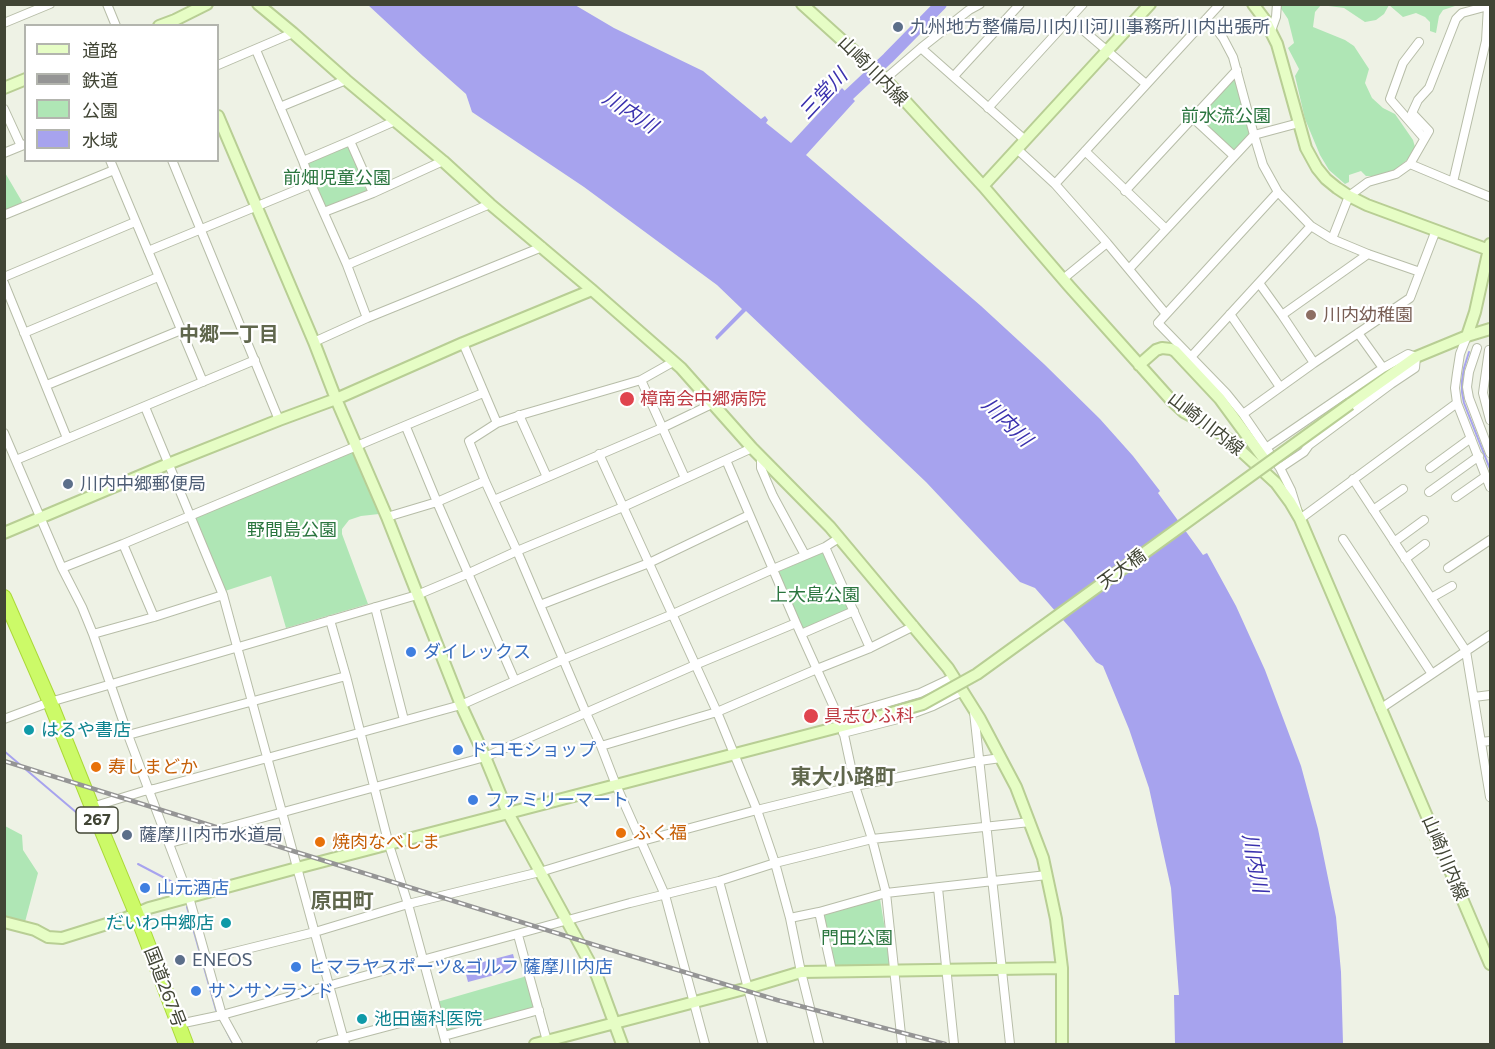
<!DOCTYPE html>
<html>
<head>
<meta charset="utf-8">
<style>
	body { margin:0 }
	#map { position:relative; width:1495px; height:1049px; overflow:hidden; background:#eef2e5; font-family:Commissioner,"Noto Sans JP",sans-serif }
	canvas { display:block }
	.frame { position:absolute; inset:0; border:6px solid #414535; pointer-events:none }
	.legend { position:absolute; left:24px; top:24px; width:195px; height:138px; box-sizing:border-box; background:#fff; border:2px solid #b3b5ae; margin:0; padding:8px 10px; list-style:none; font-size:18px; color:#414535 }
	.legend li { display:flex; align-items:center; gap:12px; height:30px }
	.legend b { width:30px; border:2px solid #b3b5ae }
</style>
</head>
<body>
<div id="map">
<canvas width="1495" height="1049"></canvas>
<div class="frame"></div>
<ul class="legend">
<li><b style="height:8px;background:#e6fdc5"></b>道路</li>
<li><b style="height:8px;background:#959595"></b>鉄道</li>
<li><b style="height:16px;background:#afe6b5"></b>公園</li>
<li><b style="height:16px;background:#a7a3ee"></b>水域</li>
</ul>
</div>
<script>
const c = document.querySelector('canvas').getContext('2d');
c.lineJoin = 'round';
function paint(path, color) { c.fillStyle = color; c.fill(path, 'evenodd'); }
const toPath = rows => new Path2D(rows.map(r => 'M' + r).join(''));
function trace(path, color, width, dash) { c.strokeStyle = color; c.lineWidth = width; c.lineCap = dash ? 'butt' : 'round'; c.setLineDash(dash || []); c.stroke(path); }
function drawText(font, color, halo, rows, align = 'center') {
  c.font = font + ' Commissioner,"Noto Sans JP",sans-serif'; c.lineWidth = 4.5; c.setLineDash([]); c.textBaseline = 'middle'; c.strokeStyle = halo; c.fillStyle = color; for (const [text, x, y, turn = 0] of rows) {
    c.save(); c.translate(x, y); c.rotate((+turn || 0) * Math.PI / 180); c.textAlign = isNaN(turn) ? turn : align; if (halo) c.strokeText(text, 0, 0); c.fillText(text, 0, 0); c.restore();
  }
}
paint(toPath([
	[1280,4,1458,5,1443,10,1439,16,1436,33,1430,31,1430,22,1425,17,1416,13,1403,17,1389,5,1384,14,1376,20,1365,22,1344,8,1321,5,1315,12,1313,27,1345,40,1354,46,1369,69,1365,83,1372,98,1383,108,1395,114,1413,140,1415,147,1408,159,1394,171,1373,176,1366,176,1361,171,1349,175,1349,182,1345,184,1329,170,1320,155,1305,119,1295,76,1299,69,1288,48,1294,43,1288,19,1280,7],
	[1233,79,1237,80,1250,132,1250,135,1236,149,1232,150,1199,119,1198,116],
	[349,146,367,192,325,208,307,163],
	[4,171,24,205,4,212],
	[352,452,379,514,361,516,349,520,342,529,342,534,368,604,286,628,271,576,225,591,195,519,196,516],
	[823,552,849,610,803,631,778,572],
	[5,826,22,835,23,850,38,873,25,922,5,917],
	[880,899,891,966,834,967,822,914],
	[527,976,535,1007,533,1010,448,1033,445,1031,437,1002]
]), '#afe6b5');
paint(toPath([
	[368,5,575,5,614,28,703,71,761,119,765,116,768,120,766,123,791,143,842,88,855,101,806,155,981,306,1044,364,1100,419,1133,456,1160,491,1158,493,1203,555,1207,553,1236,606,1265,670,1301,766,1318,829,1336,917,1341,972,1343,1044,1175,1044,1174,995,1179,995,1171,888,1149,788,1129,729,1103,666,1096,662,1071,629,1035,588,1020,582,926,482,746,311,717,340,715,337,742,309,717,285,584,187,472,112,466,94,423,56],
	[513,954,517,969,468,982,464,967]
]), '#a7a3ee');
trace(toPath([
	[1469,352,1464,368,1462,381,1462,392,1464,403,1490,469],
	[4,751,90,824],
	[138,864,178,885,179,888],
	[187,907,216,1010,233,1044]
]), '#a7a3ee', 2);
trace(toPath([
	[837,106,888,58,941,4]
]), '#a7a3ee', 12);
const street = toPath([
	[107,4,116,26],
	[1070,19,1146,84],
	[1206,19,1214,26,1223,38,1233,57,1254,135,1263,165,1278,192,1311,226,1332,239,1368,254,1420,272],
	[4,23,50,4],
	[1271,31,1276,17,1277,4],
	[1419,42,1403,63,1390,99,1424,138],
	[921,48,1025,140],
	[256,50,303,161,311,184,347,265,367,318],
	[218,65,293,33],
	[954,76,1020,4],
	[885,79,921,48,969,10,980,4],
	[280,107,346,80],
	[988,108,1083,4],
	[4,109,21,146],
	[1193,118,1234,156],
	[350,141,373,193],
	[1017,149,1055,184,1107,243,1166,314],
	[1085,151,1166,229],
	[4,153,26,144],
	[110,160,203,382],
	[172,160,279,420],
	[303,161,350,141,395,121],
	[1410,164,1453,182],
	[1055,184,1220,4],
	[1125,191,1237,70],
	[324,212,373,193,443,161],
	[4,215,114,170],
	[1332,239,1349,196,1368,182,1396,174,1410,164,1429,131,1412,113,1418,100,1429,88,1456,19,1462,13,1488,6,1486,41,1453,182,1490,197],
	[148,251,311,184],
	[347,265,490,204],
	[1129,269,1254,135,1299,123],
	[4,277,135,222],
	[1063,279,1107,243],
	[4,283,67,438],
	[1259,283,1282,315,1314,363],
	[1230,314,1280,387],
	[1282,315,1368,254],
	[24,333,158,277],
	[1358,333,1383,368],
	[1467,336,1460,354,1457,373,1455,388,1457,403,1490,487],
	[314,342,367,318,542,247],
	[463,343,497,423],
	[1477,348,1469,372,1467,387,1469,398,1490,453],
	[1489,350,1483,393,1490,420],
	[1191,357,1311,226],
	[673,362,641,380,524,414,497,423,469,441,485,481,517,551,586,713,601,746,616,785,665,895,705,1044],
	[641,380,685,478],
	[47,385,181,330],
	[145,407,223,595,345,1044],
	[1243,414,1314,363,1410,298,1436,230],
	[519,415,547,477],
	[406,427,437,502,515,681],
	[4,433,62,568,82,607,93,634,128,735,189,897,222,1015,238,1044],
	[1266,448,1383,368,1408,354,1416,357,1415,368,1391,384,1309,445,1304,452,1280,468,1243,414,1226,393,1158,323,1278,192],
	[599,454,717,712,757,810,775,863,790,918,801,972,819,1044],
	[761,457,761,468,773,496,805,555],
	[16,460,255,360],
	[726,460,796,623,842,725,855,786,872,839,886,893,902,1044],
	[1280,468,1291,490,1300,519,1457,403],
	[1430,468,1471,438],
	[1353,479,1466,651,1490,797],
	[1429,492,1479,456],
	[1456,497,1486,476],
	[494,500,662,428,714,403],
	[1373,510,1403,489],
	[387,517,437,502,485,481],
	[1343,539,1432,674],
	[1394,542,1424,520],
	[123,544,154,617],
	[825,547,870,648],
	[1405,559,1425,544],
	[62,568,123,544,483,393],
	[1448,568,1490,540],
	[1431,598,1452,586],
	[540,605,649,563,749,515],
	[375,607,404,720],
	[330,620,346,676,389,845,408,904,446,1044],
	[93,634,154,617,223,595],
	[801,634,854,611],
	[1474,697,1490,695],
	[1380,709,1490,635],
	[974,712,1010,1044],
	[838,717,920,693,954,677],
	[4,719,50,702,417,595,467,574,517,551,623,507,752,448],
	[843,733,898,719,933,706,963,691],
	[128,735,346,676],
	[1481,742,1490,741],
	[601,746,717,712,817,669,870,648,914,626],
	[92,807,144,791,154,789,461,705,564,659,673,614,773,569,825,547,839,538],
	[170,843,485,757,695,665,796,623],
	[719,881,763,1044],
	[938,888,954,1044],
	[819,912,832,971],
	[790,918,819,912,886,893,1047,875],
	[518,935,547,1041],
	[206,959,315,932,408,904,540,872,642,841,757,810,855,786,979,761,1001,758],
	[179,1024,222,1015,630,903,719,881,775,863,872,839,1030,822],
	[444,1036,539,1010],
	[321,1044,438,1013]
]);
const secondary = toPath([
	[258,4,293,33,346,80,443,161,490,204,592,290,681,368,752,448,830,527,948,668,980,719,1016,787,1043,858,1056,919,1062,968,1062,1044],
	[802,4,885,79,983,186,1069,286,1171,400,1184,412,1213,428,1228,439,1276,483,1290,502,1300,519,1490,964],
	[1253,4,1265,20,1277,44,1306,148,1317,168,1326,179,1337,188,1349,196,1367,205,1489,250],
	[159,26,175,20,207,4],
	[4,88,26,79],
	[218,116,314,342,336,399,387,517,461,705,485,757,508,813,597,976,622,1044],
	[983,186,1150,4],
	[1467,336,1475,312,1490,244],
	[1139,365,1156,350,1162,348,1171,349,1175,351,1220,399,1267,463],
	[1350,404,1416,357,1467,336,1490,329],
	[4,533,168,464,279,420,336,399,463,343,592,290],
	[4,922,35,930,48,937,62,938,126,918,149,908,297,868,881,716],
	[535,1044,748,988,801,972,1062,968]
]);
const highway = toPath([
	[4,597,50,702,92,807,136,913,186,1044]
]);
trace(street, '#b7bda8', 10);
trace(secondary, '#b8ce94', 14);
trace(highway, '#abd938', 16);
trace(street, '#fff', 8);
trace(secondary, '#e6fdc5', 10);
trace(highway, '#ccfa68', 14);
const rail = toPath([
	[4,761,598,946,777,1000,945,1044]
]);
trace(rail, '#959595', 4.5);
trace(rail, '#fff', 2, [7]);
const secondaryBridge = toPath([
	[881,716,923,704,977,674,1350,404]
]);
trace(secondaryBridge, '#b8ce94', 14, []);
trace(secondaryBridge, '#e6fdc5', 10);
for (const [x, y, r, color] of [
	[898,27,6,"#5c6f8a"],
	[1311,315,6,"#8d6e63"],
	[627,399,8,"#e0444e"],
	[68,484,6,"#5c6f8a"],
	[411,652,6,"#3f7fe0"],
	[811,716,8,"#e0444e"],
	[29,730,6,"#0f9aa8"],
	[458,750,6,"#3f7fe0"],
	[96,767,6,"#e8710a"],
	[473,800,6,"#3f7fe0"],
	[621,833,6,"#e8710a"],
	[127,835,6,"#5c6f8a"],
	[320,842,6,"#e8710a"],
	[145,888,6,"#3f7fe0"],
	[226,923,6,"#0f9aa8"],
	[180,960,6,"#5c6f8a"],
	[296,967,6,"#3f7fe0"],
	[196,991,6,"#3f7fe0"],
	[362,1019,6,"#0f9aa8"]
]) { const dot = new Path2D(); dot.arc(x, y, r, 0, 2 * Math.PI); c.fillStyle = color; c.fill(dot); trace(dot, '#fff', 2); }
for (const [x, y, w] of [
	[97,820,42]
]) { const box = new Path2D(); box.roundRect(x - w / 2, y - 13, w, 26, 4.5); c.fillStyle = '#fff'; c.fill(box); trace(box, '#414535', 1.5); }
drawText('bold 16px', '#414535', null, [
	["267",97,820]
]);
drawText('18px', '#4e5e75', '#fff', [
	["九州地方整備局川内川河川事務所川内出張所",910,27],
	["川内中郷郵便局",80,484],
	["薩摩川内市水道局",139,835],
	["ENEOS",192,960]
], 'left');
drawText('18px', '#414535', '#fff', [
	["山崎川内線",873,71,45],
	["山崎川内線",1206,424,38],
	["天大橋",1122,569,-36],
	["山崎川内線",1445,858,67],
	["国道267号",165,987,69]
]);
drawText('18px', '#2a753e', '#fff', [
	["前水流公園",1226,116],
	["前畑児童公園",337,178],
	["野間島公園",292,530],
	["上大島公園",815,595],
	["門田公園",857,938]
]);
drawText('18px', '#785e54', '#fff', [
	["川内幼稚園",1323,315]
], 'left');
drawText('18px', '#be3a42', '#fff', [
	["樟南会中郷病院",640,399],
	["具志ひふ科",824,716]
], 'left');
drawText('18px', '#366cbe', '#fff', [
	["ダイレックス",423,652],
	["ドコモショップ",470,750],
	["ファミリーマート",485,800],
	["山元酒店",157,888],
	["ヒマラヤスポーツ&ゴルフ 薩摩川内店",308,967],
	["サンサンランド",208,991]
], 'left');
drawText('18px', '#0d838f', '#fff', [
	["はるや書店",41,730],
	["だいわ中郷店",214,923,"right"],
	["池田歯科医院",374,1019]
], 'left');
drawText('18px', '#c56008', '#fff', [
	["寿しまどか",108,767],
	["ふく福",633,833],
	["焼肉なべしま",332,842]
], 'left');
drawText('italic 20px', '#3a31ae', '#fff', [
	["三堂川",823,94,-47],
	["川内川",630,112,33],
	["川内川",1007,422,44],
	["川内川",1255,863,79]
]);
drawText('bold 20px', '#60674d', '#fff', [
	["中郷一丁目",229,334]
]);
drawText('bold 21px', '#60674d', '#fff', [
	["東大小路町",843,777],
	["原田町",342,901]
]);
</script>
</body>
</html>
